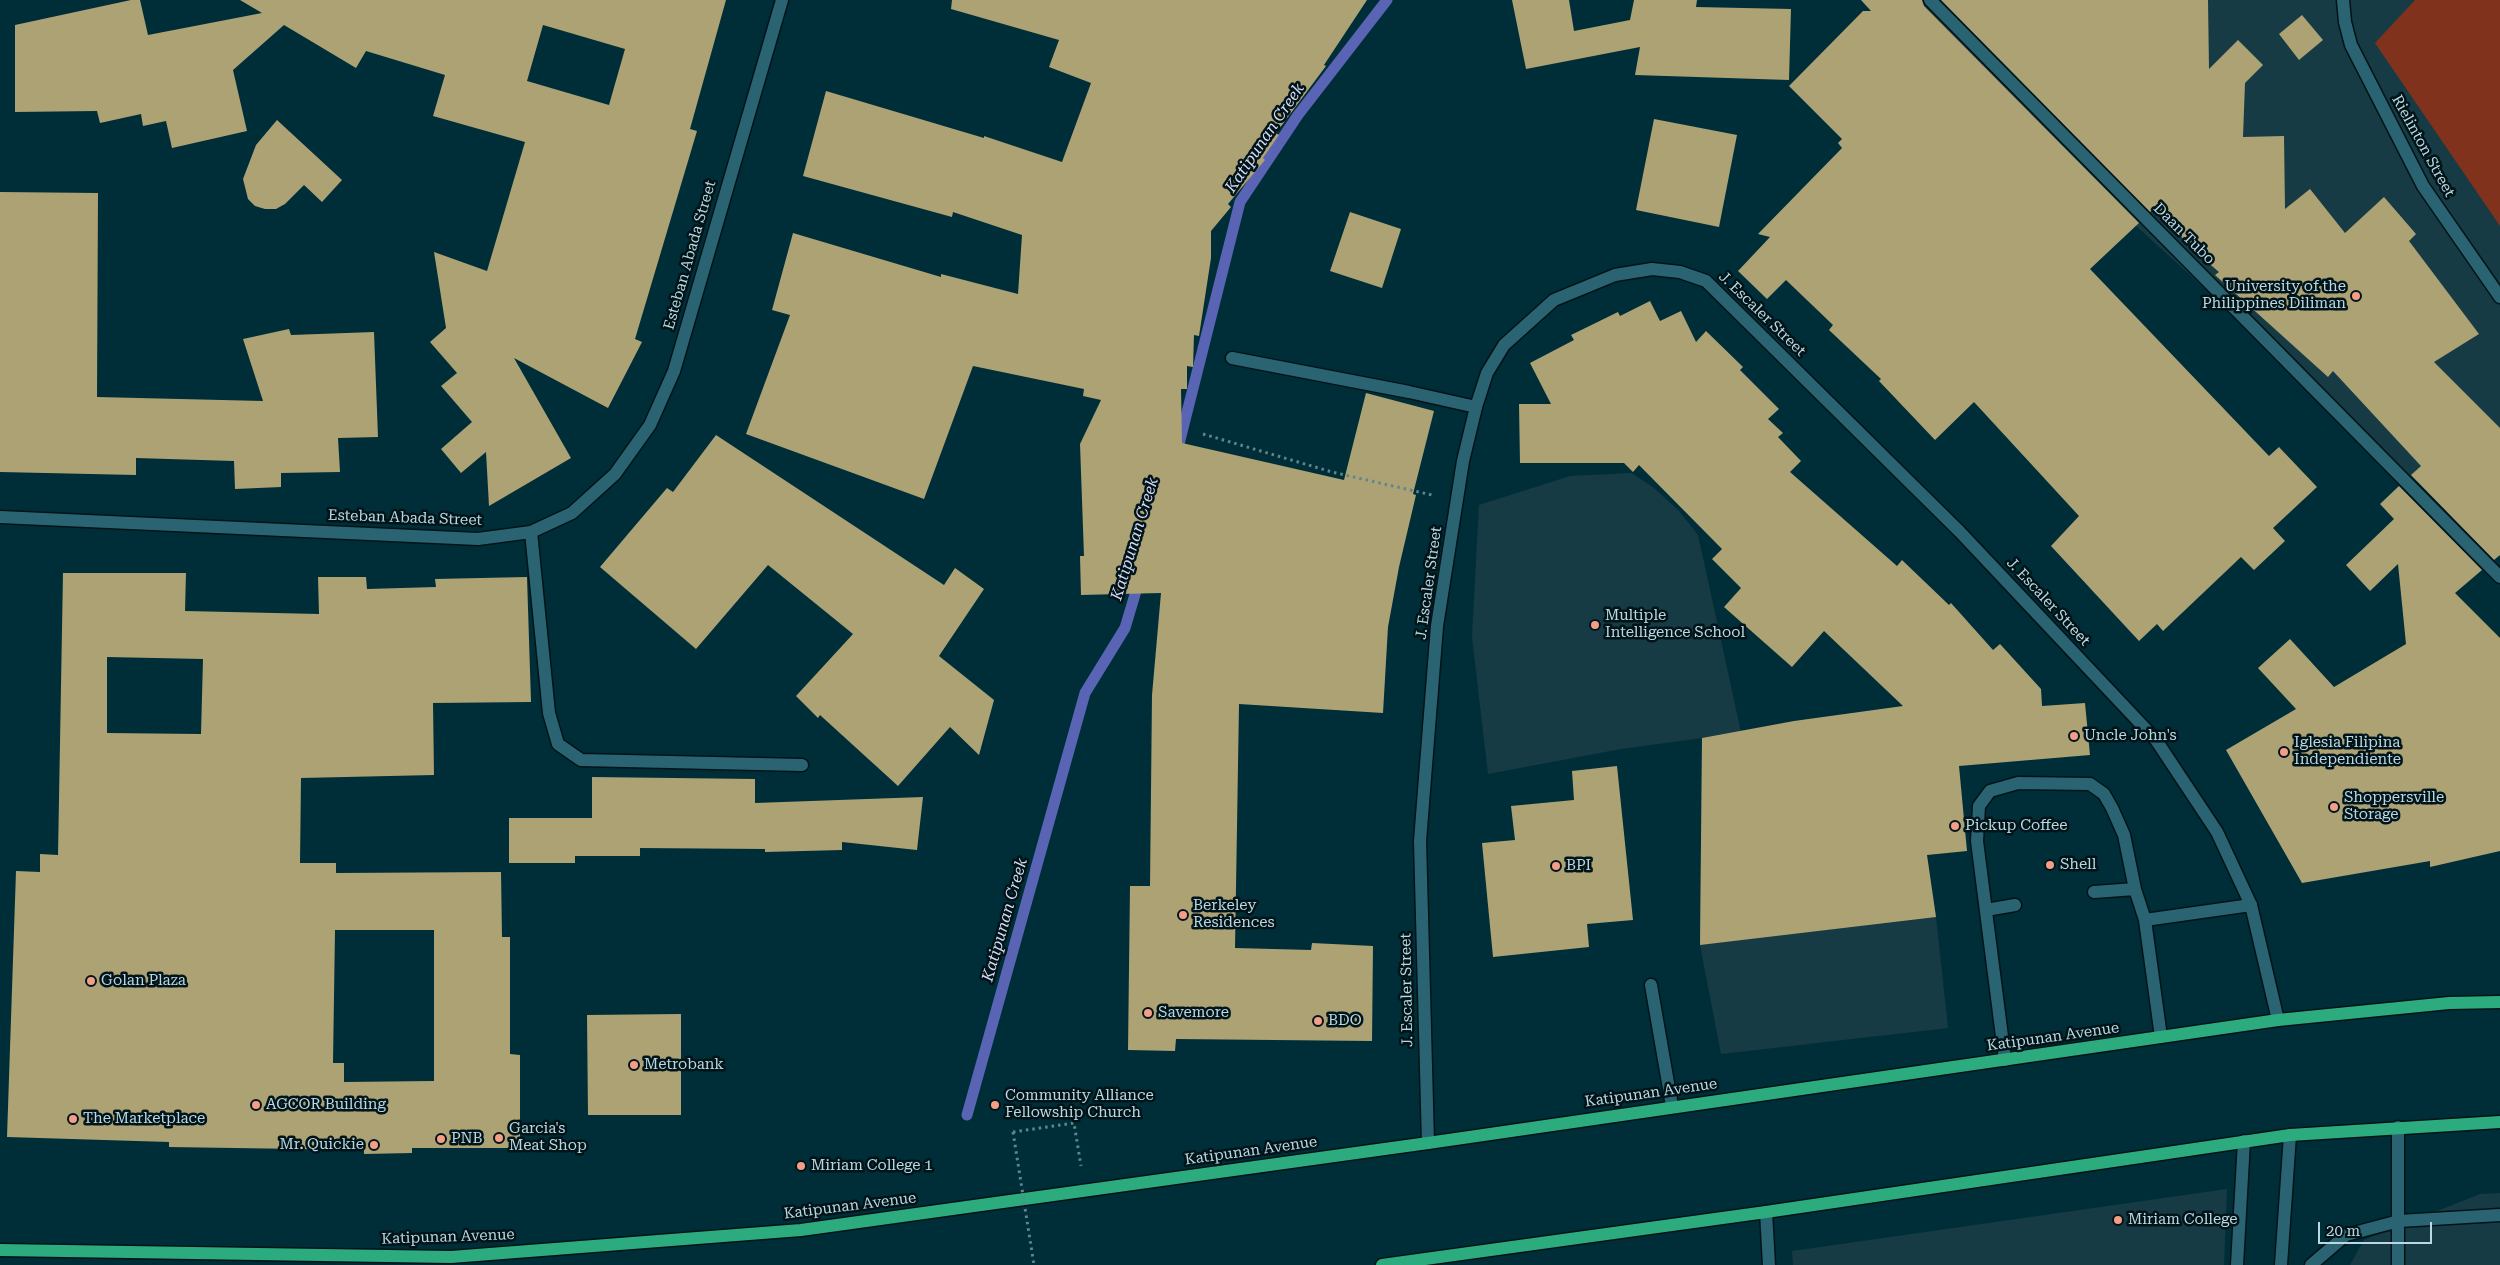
<!DOCTYPE html>
<html>
<head>
<meta charset="utf-8">
<style>
	body { margin:0 }
	#map { position:relative; width:2500px; height:1265px; overflow:hidden; background:#002e38; font-family:"Roboto Serif",serif }
	canvas { display:block }
	.scale { position:absolute; left:2318px; top:1222px; width:114px; height:22px; box-sizing:border-box; border:2px solid #bbd7df; border-top:0; padding-left:6px; font-size:15px; line-height:18px; white-space:nowrap; color:#bbd7df; -webkit-text-stroke:4px #00141a; paint-order:stroke }
</style>
</head>
<body>
<div id="map">
<canvas width="2500" height="1265"></canvas>
<div class="scale">20 m</div>
</div>
<script>
const c = document.querySelector('canvas').getContext('2d');
c.lineJoin = 'round';
function paint(path, color) { c.fillStyle = color; c.fill(path, 'evenodd'); }
const toPath = rows => new Path2D(rows.map(r => 'M' + r).join(''));
function trace(path, color, width, dash) { c.strokeStyle = color; c.lineWidth = width; c.lineCap = dash ? 'butt' : 'round'; c.setLineDash(dash || []); c.stroke(path); }
function drawText(font, color, halo, rows, align = 'center') {
  c.font = font + ' "Roboto Serif",serif'; c.lineWidth = 5; c.setLineDash([]); c.textBaseline = 'middle'; c.strokeStyle = halo; c.fillStyle = color; for (const [text, x, y, turn = 0] of rows) {
    c.save(); c.translate(x, y); c.rotate((+turn || 0) * Math.PI / 180); c.textAlign = isNaN(turn) ? turn : align; if (halo) c.strokeText(text, 0, 0); c.fillText(text, 0, 0); c.restore();
  }
}
paint(toPath([
	[1888,0,2500,0,2500,557,1925,34],
	[1631,473,1653,487,1679,511,1698,535,1741,732,1905,706,1936,917,1948,1028,1721,1054,1700,945,1702,738,1621,749,1488,774,1472,637,1479,505,1570,476],
	[2227,1189,2224,1265,1793,1265,1792,1251],
	[2500,1193,2500,1265,2350,1265,2364,1240,2480,1194]
]), '#163b44');
paint(toPath([
	[2415,0,2500,0,2500,226,2375,43]
]), '#81321d');
trace(toPath([
	[1178,448,1240,202,1298,115,1387,0],
	[967,1115,1085,693,1125,628,1139,581]
]), '#5a64b4', 11);
paint(toPath([
	[131,0,140,0,148,35,262,13,240,0,726,0,690,129,697,131,635,339,642,342,608,408,514,358,571,458,489,506,486,452,461,473,441,449,472,422,441,386,457,373,430,342,446,328,434,252,487,271,525,142,433,116,445,75,366,51,356,68,284,25,233,70,247,131,172,148,166,121,143,126,141,114,100,123,97,111,15,112,15,25],
	[543,25,625,49,609,105,527,81],
	[952,0,1367,0,1324,65,1326,66,1276,133,1279,135,1263,158,1265,160,1228,204,1231,207,1211,231,1211,258,1199,336,1194,335,1193,367,1187,366,1187,389,1181,389,1182,443,1344,480,1366,393,1434,411,1413,494,1416,495,1399,567,1388,627,1383,713,1239,704,1235,948,1311,950,1312,943,1373,946,1372,1041,1176,1039,1175,1051,1128,1050,1130,886,1150,886,1152,695,1161,593,1081,595,1080,556,1084,556,1080,444,1101,400,1083,396,1084,389,973,366,924,499,746,434,790,315,772,310,793,233,941,277,941,274,1018,294,1022,235,953,212,952,217,803,176,826,91,984,138,984,136,1062,162,1091,83,1049,67,1059,40,951,9],
	[1512,0,1569,0,1574,31,1630,20,1634,0,1697,0,1696,7,1791,9,1789,80,1635,75,1640,47,1526,69],
	[1861,0,1922,0,1924,6,2139,223,2090,269,2269,456,2279,447,2317,487,2273,528,2285,541,2254,570,2241,557,2163,631,2157,624,2139,641,2051,546,2079,516,1974,402,1935,440,1879,381,1881,379,1829,330,1833,325,1786,280,1767,299,1738,271,1770,237,1758,234,1842,148,1838,143,1842,139,1789,86,1863,11,1871,11],
	[1941,0,2208,0,2209,69,2238,40,2263,65,2245,83,2243,137,2284,136,2285,209,2310,189,2345,233,2384,197,2416,234,2409,241,2479,334,2434,362,2500,428,2500,555,2494,560,2411,475,2421,466,2333,371,2328,377,2215,275,2219,272,2192,249,2155,207,2150,212],
	[2302,15,2323,40,2299,60,2279,34],
	[1654,119,1737,135,1719,227,1636,210],
	[277,120,342,180,322,202,304,185,285,204,276,209,265,209,255,206,248,199,243,179,256,145],
	[0,192,98,193,97,397,263,401,243,339,289,329,291,335,374,332,378,437,338,438,340,472,281,473,281,487,235,489,234,461,136,458,136,475,0,472],
	[1350,212,1401,229,1382,288,1330,271],
	[1650,301,1660,321,1681,311,1696,342,1706,331,1743,367,1740,370,1779,409,1768,419,1783,433,1778,437,1801,461,1790,472,1897,566,1902,560,1949,605,1951,603,1993,650,2000,644,2041,689,2042,706,2085,703,2090,755,1959,766,1967,851,1927,855,1936,917,1700,945,1702,738,1794,721,1903,706,1824,631,1792,667,1724,607,1741,588,1712,559,1722,549,1639,465,1633,472,1624,463,1520,463,1519,404,1551,404,1530,363,1574,340,1571,335,1618,312,1620,316],
	[716,435,944,585,955,568,984,589,939,656,994,700,979,755,950,727,898,786,820,715,818,718,796,696,853,634,768,565,696,649,600,567,667,488,673,492],
	[2399,486,2482,570,2455,593,2500,638,2500,851,2430,867,2430,861,2302,883,2226,750,2296,709,2258,668,2290,639,2334,687,2406,644,2398,564,2370,591,2346,565,2394,519,2380,504],
	[63,573,186,573,185,611,319,614,318,577,366,577,367,589,436,587,435,579,527,577,531,702,433,703,434,775,301,778,300,863,336,863,336,873,501,872,502,937,510,937,510,1054,520,1055,520,1148,412,1148,412,1153,364,1154,364,1150,169,1147,169,1142,7,1137,16,871,40,872,40,854,58,855],
	[107,657,203,659,201,734,107,733],
	[335,930,434,930,434,1081,344,1082,344,1063,333,1063],
	[1617,766,1633,920,1587,924,1589,947,1493,957,1482,843,1515,840,1511,806,1574,800,1572,771],
	[592,777,755,779,755,803,923,797,917,850,842,842,842,850,765,852,765,849,640,848,640,856,575,856,575,863,509,863,509,818,592,818],
	[681,1014,681,1115,588,1115,587,1015]
]), '#ada274');
const service = toPath([
	[1232,358,1409,392,1476,407],
	[531,532,549,713,558,744,581,760,802,765],
	[2094,892,2135,889],
	[1986,910,2015,905],
	[2145,920,2251,905],
	[1651,985,1672,1106],
	[2005,1060,1977,841,1979,806,1990,791,2018,783,2090,784,2104,794,2112,808,2124,835,2135,889,2145,920,2161,1037],
	[2398,1127,2398,1265],
	[1766,1212,1769,1265],
	[2311,1265,2346,1235,2399,1221,2500,1215]
]);
const minor = toPath([
	[1930,0,2500,577],
	[2343,0,2345,22,2351,45,2423,186,2500,297],
	[0,517,478,539,531,532,572,513,615,474,650,425,674,371,782,0],
	[1428,1143,1420,841,1437,626,1463,461,1476,407,1487,373,1504,345,1554,300,1615,275,1652,269,1680,272,1706,281,1960,532,2156,740,2217,832,2251,905,2278,1020],
	[2237,1265,2244,1141],
	[2281,1265,2290,1135]
]);
const primary = toPath([
	[0,1250,451,1257,801,1230,1428,1143,2278,1020,2449,1003,2500,1002],
	[1382,1265,1766,1212,2290,1135,2500,1122]
]);
trace(service, '#031418', 15);
trace(minor, '#031418', 15);
trace(primary, '#031418', 15);
trace(toPath([
	[1203,434,1332,472,1432,495],
	[1013,1132,1074,1123,1081,1166]
]), '#60858e', 3, [2.5, 4]);
trace(service, '#2a6472', 12);
trace(minor, '#2a6472', 12);
trace(primary, '#2cab7f', 12);
trace(toPath([
	[1013,1132,1034,1265]
]), '#60858e', 3, [2.5, 4]);
for (const [x, y, r, color] of [
	[2356,296,5,"#f49e87"],
	[1595,625,5,"#f49e87"],
	[2074,736,5,"#f49e87"],
	[2284,752,5,"#f49e87"],
	[2334,807,5,"#f49e87"],
	[1955,826,5,"#f49e87"],
	[2050,865,5,"#f49e87"],
	[1556,866,5,"#f49e87"],
	[1183,915,5,"#f49e87"],
	[91,981,5,"#f49e87"],
	[1148,1013,5,"#f49e87"],
	[1318,1021,5,"#f49e87"],
	[634,1065,5,"#f49e87"],
	[256,1105,5,"#f49e87"],
	[995,1105,5,"#f49e87"],
	[73,1119,5,"#f49e87"],
	[499,1138,5,"#f49e87"],
	[441,1139,5,"#f49e87"],
	[374,1145,5,"#f49e87"],
	[801,1166,5,"#f49e87"],
	[2118,1220,5,"#f49e87"]
]) { const dot = new Path2D(); dot.arc(x, y, r, 0, 2 * Math.PI); c.fillStyle = color; c.fill(dot); trace(dot, '#00141a', 2); }
drawText('15px', '#bbd7df', '#00141a', [
	["Rielinton Street",2423,146,61],
	["Daan Tubo",2184,234,45],
	["Esteban Abada Street",690,255,-74],
	["J. Escaler Street",1762,314,44],
	["Esteban Abada Street",405,518,2],
	["J. Escaler Street",1429,583,-82],
	["J. Escaler Street",2048,602,47],
	["J. Escaler Street",1407,990,-91],
	["Katipunan Avenue",2053,1037,-8],
	["Katipunan Avenue",1651,1093,-8],
	["Katipunan Avenue",1251,1151,-8],
	["Katipunan Avenue",850,1206,-7],
	["Katipunan Avenue",448,1237,-2]
]);
drawText('15px', '#bbd7df', '#00141a', [
	["University of the",2346,287,"right"],
	["Philippines Diliman",2346,304,"right"],
	["Multiple",1605,616],
	["Intelligence School",1605,633],
	["Uncle John's",2084,736],
	["Iglesia Filipina",2294,743],
	["Independiente",2294,760],
	["Shoppersville",2344,798],
	["Storage",2344,815],
	["Pickup Coffee",1965,826],
	["Shell",2060,865],
	["BPI",1566,866],
	["Berkeley",1193,906],
	["Residences",1193,923],
	["Golan Plaza",101,981],
	["Savemore",1158,1013],
	["BDO",1328,1021],
	["Metrobank",644,1065],
	["Community Alliance",1005,1096],
	["Fellowship Church",1005,1113],
	["AGCOR Building",266,1105],
	["The Marketplace",83,1119],
	["Garcia's",509,1129],
	["Meat Shop",509,1146],
	["PNB",451,1139],
	["Mr. Quickie",364,1145,"right"],
	["Miriam College 1",811,1166],
	["Miriam College",2128,1220]
], 'left');
drawText('italic 16px', '#d6dbf2', '#00141a', [
	["Katipunan Creek",1265,138,-56],
	["Katipunan Creek",1135,539,-73],
	["Katipunan Creek",1005,920,-74]
]);
</script>
</body>
</html>
